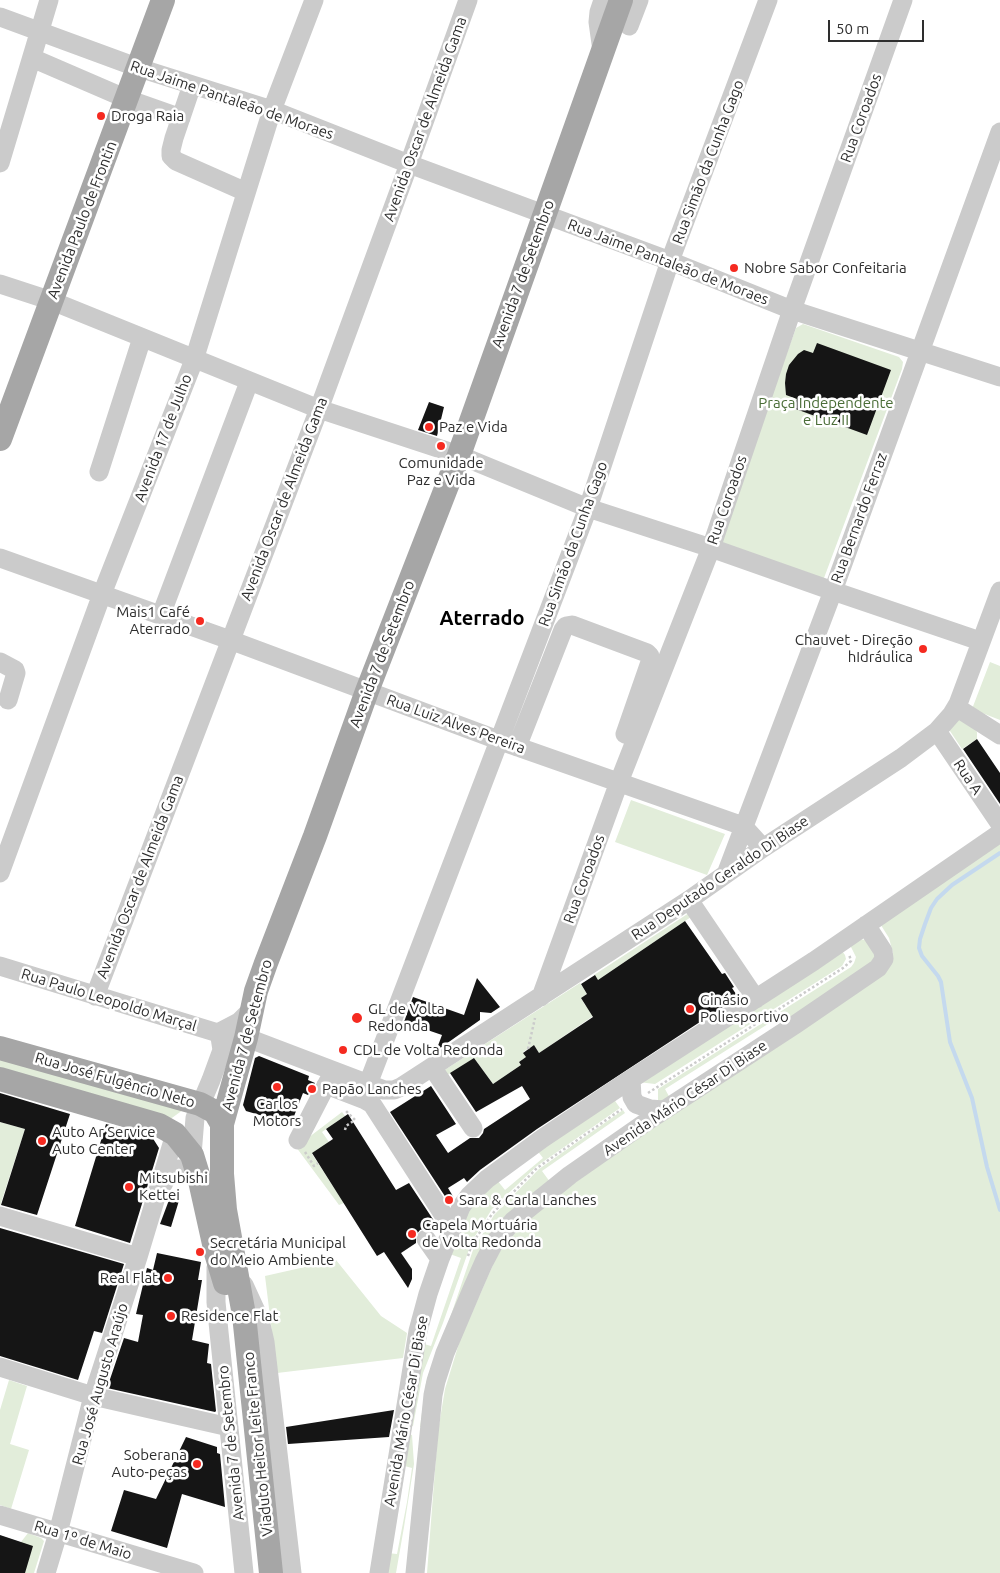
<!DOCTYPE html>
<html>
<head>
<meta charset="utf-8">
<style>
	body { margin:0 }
	#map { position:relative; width:1000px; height:1573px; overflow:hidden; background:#fff; font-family:Ubuntu,sans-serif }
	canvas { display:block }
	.scale { position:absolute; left:828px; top:20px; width:96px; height:22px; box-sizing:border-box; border:2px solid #2e2e2e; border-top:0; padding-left:6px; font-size:15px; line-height:18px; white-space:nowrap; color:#2e2e2e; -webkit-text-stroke:4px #fff; paint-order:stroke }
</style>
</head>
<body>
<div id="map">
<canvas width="1000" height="1573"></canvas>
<div class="scale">50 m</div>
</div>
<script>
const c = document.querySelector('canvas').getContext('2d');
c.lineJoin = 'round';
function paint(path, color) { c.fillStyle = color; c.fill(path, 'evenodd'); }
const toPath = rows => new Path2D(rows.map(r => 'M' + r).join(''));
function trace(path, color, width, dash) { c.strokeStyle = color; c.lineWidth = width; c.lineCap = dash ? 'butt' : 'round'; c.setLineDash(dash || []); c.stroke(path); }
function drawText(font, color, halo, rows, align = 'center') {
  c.font = font + ' Ubuntu,sans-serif'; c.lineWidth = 5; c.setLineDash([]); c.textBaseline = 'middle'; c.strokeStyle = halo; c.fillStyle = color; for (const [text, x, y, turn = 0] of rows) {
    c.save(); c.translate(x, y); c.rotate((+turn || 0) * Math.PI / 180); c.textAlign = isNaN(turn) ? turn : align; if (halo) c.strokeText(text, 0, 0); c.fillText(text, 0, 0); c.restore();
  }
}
paint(toPath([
	[803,324,899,357,903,362,902,369,824,578,817,582,725,551,719,540,796,328],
	[990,662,1000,666,1000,720,972,709],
	[962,714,977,732,977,739,962,749,948,728],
	[631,800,725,834,707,875,615,842],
	[1000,841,1000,1573,427,1573,438,1431,445,1389,460,1340,495,1260,503,1246,526,1218,893,953,889,938,879,922],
	[689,913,691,917,598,980,594,975],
	[859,939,866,940,877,959,794,1021,787,1012,665,1089,671,1100,658,1105,658,1089,851,967,854,963,856,957,850,945],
	[842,951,845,955,846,959,842,966,655,1084,638,1082],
	[580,983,587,994,581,998,585,1005,599,1012,539,1053,534,1045,523,1052,528,1060,523,1059,519,1062,521,1065,493,1084,474,1058,446,1076,443,1071],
	[0,1049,187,1107,165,1123,0,1074],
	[613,1098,620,1108,537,1166,492,1209,472,1241,443,1323,423,1373,413,1426,411,1426,421,1343,431,1346,461,1258,447,1253,468,1206,497,1180,505,1190,543,1158,536,1149],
	[623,1110,625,1113,542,1171,550,1182,512,1212,423,1427,420,1427,426,1383,429,1373,450,1318,473,1250,494,1215,539,1169],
	[342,1112,345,1116,322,1132,329,1142,312,1154,344,1203,339,1205,296,1147],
	[0,1122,25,1129,0,1206],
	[336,1260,381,1316,407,1333,403,1358,277,1373,265,1276],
	[9,1380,27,1386,10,1444,29,1450,11,1509,0,1505,0,1410],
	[409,1434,412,1435,414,1464,404,1527,396,1573,384,1573,387,1553,397,1554,407,1502,412,1468,401,1465],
	[28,1533,41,1538,44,1541,34,1573,25,1573,21,1542]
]), '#e2edda');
trace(toPath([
	[1000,853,952,885,937,899,931,908,925,924,920,939,919,948,922,956,938,976,941,982,950,1042,972,1098,987,1167,1000,1210]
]), '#c4d9ee', 4);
paint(toPath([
	[817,343,891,370,867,435,793,408,797,399,786,395,785,383,786,374,789,365,798,354,804,350,813,353],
	[429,402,444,407,437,436,418,430],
	[977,739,1000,773,1000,804,963,749],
	[685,921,722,974,725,973,734,987,732,988,738,997,537,1129,480,1170,467,1182,464,1178,448,1188,454,1198,450,1204,390,1112,431,1086,456,1124,436,1135,448,1153,470,1138,479,1138,483,1133,484,1129,530,1099,522,1086,476,1112,450,1073,474,1058,493,1084,521,1065,519,1062,526,1057,523,1053,534,1045,539,1053,593,1017,581,998,587,994,581,984,595,975,598,980],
	[477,978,500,1007,491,1013,480,1012,480,1020,436,1051,442,1035,404,1022,413,997,464,1015],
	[259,1056,309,1076,308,1080,315,1083,308,1095,303,1093,291,1124,289,1123,288,1127,278,1125,280,1121,246,1111,243,1105,255,1058],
	[0,1093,70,1114,37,1215,1,1205,25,1129,0,1122],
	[348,1114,396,1190,409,1183,438,1227,433,1231,426,1228,420,1230,416,1235,416,1243,401,1253,412,1269,412,1279,408,1288,384,1252,377,1256,312,1153,333,1139,326,1129],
	[106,1124,152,1137,159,1148,130,1243,75,1226],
	[172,1192,181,1194,171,1227,160,1224],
	[0,1228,124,1264,102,1333,94,1331,78,1380,0,1356],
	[157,1253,201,1262,198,1280,202,1280,192,1340,209,1344,207,1363,211,1364,216,1411,215,1412,107,1388,124,1338,138,1342,143,1315,136,1314,147,1268,153,1270],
	[394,1410,389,1437,288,1444,286,1427],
	[186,1437,217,1447,217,1453,220,1454,225,1507,182,1494,167,1548,111,1531,124,1490,156,1499],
	[0,1535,33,1546,25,1573,0,1573]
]), '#151515');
trace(toPath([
	[528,1049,535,1018],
	[648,1093,843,968,851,961,849,954],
	[345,1130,346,1126,355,1120,346,1111],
	[305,1152,314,1166,318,1163],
	[468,1256,472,1244,492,1214,537,1168,622,1109]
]), '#cbcbcb', 2.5, [2.5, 2.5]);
trace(toPath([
	[0,17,139,68,272,110,409,164,670,261,792,310,1000,377],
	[629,26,639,0],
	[602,51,598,22,599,12,603,0],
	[32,58,127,99,181,118],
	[192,85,174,138,171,150,171,156,176,161,246,192],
	[0,163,49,0],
	[0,284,52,301,319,409,459,455,588,508,711,548,833,591,980,641],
	[99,472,142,338],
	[0,558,230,640,498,740,743,826,763,848],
	[161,615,249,382],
	[0,662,15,670,16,673,8,700],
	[956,707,1000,735],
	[937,731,1000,824],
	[517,747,563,630,566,626,572,625,647,653,650,656,650,662,625,734],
	[0,873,102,594,194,360,272,110,314,0],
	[726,874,833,591,1000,132],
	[689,900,756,999],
	[0,966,218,1033,239,1022,252,1009],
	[95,996,319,409,409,164,468,0],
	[541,997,619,782,711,548,792,310,903,0],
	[222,1050,229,1044,238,1040,250,1039,384,1090,394,1090,401,1087,689,900,763,848,901,758,937,731,952,714,958,704,1000,591],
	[432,1067,473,1128],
	[631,1079,632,1097,636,1104,650,1109,664,1110],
	[368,1084,588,508,670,261,768,0],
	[326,1085,365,1100,372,1104,452,1228],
	[298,1140,332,1074],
	[192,1155,195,1118,211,1080,222,1050,220,1037],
	[161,1188,168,1175,179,1169,190,1171,200,1181],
	[0,1216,138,1257],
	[426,1239,440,1259],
	[216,1267,216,1302,219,1332,244,1573],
	[244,1285,260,1320,265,1342,292,1573],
	[0,1367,93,1396,229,1427],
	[0,1515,194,1573],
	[46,1573,58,1533,93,1396,138,1257,175,1134],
	[379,1573,418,1331,428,1294,440,1259,461,1207,469,1196,487,1179,543,1138,625,1083,814,961,1000,833],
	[415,1573,433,1395,436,1381,445,1353,473,1287,484,1262,494,1243,513,1221,570,1175,649,1120,796,1024,878,968,884,959,883,951,866,925]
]), '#cbcbcb', 19);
trace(toPath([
	[0,439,163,0],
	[0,1048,200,1104,215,1112,222,1124],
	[0,1079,159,1125,175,1134,192,1155,200,1181,216,1253,225,1283],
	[271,1573,244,1315,225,1210,222,1174,222,1124,246,1038,256,991,266,963,315,836,367,691,459,455,621,0]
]), '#a6a6a6', 24);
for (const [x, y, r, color] of [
	[101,116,5,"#f52a20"],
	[734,268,5,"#f52a20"],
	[429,427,5,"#f52a20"],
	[441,446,5,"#f52a20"],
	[200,621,5,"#f52a20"],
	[923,649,5,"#f52a20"],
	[690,1009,5,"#f52a20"],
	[357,1018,6,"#f52a20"],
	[343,1050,5,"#f52a20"],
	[277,1087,5,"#f52a20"],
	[312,1089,5,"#f52a20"],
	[42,1141,5,"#f52a20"],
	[129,1187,5,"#f52a20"],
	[449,1200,5,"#f52a20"],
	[412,1234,5,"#f52a20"],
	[200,1252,5,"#f52a20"],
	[168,1278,5,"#f52a20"],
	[171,1316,5,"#f52a20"],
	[197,1464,5,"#f52a20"]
]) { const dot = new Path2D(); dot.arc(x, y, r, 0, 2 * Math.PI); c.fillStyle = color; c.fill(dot); trace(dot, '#fff', 2); }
drawText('15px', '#2e2e2e', '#fff', [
	["Rua Jaime Pantaleão de Moraes",232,100,19],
	["Rua Coroados",861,118,-70],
	["Avenida Oscar de Almeida Gama",425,119,-70],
	["Rua Simão da Cunha Gago",708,162,-69],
	["Avenida Paulo de Frontin",82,220,-69],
	["Rua Jaime Pantaleão de Moraes",668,262,21],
	["Avenida 7 de Setembro",523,274,-70],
	["Avenida 17 de Julho",163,438,-69],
	["Avenida Oscar de Almeida Gama",284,499,-69],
	["Rua Coroados",727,500,-71],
	["Rua Bernardo Ferraz",859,518,-70],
	["Rua Simão da Cunha Gago",573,544,-70],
	["Avenida 7 de Setembro",382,654,-69],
	["Rua Luiz Alves Pereira",456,724,20],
	["Rua A",968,777,56],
	["Avenida Oscar de Almeida Gama",140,877,-69],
	["Rua Deputado Geraldo Di Biase",720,878,-34],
	["Rua Coroados",584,879,-70],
	["Rua Paulo Leopoldo Marçal",109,1000,17],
	["Avenida 7 de Setembro",247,1035,-75],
	["Rua José Fulgêncio Neto",115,1080,16],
	["Avenida Mário César Di Biase",685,1098,-34],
	["Rua José Augusto Araújo",100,1384,-74],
	["Avenida Mário César Di Biase",406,1411,-80],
	["Avenida 7 de Setembro",231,1443,-96],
	["Viaduto Heitor Leite Franco",258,1444,-96],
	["Rua 1º de Maio",83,1540,17]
]);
drawText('15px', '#2e2e2e', '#fff', [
	["Droga Raia",111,116],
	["Nobre Sabor Confeitaria",744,268],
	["Paz e Vida",439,427],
	["Comunidade",441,463,"center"],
	["Paz e Vida",441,480,"center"],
	["Mais1 Café",190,612,"right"],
	["Aterrado",190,629,"right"],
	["Chauvet - Direção",913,640,"right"],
	["hIdráulica",913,657,"right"],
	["Ginásio",700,1000],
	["Poliesportivo",700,1017],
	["GL de Volta",368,1009],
	["Redonda",368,1026],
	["CDL de Volta Redonda",353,1050],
	["Papão Lanches",322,1089],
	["Carlos",277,1104,"center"],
	["Motors",277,1121,"center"],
	["Auto Ar Service",52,1132],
	["Auto Center",52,1149],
	["Mitsubishi",139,1178],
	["Kettei",139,1195],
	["Sara & Carla Lanches",459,1200],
	["Capela Mortuária",422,1225],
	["de Volta Redonda",422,1242],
	["Secretária Municipal",210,1243],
	["do Meio Ambiente",210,1260],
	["Real Flat",158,1278,"right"],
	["Residence Flat",181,1316],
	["Soberana",187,1455,"right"],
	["Auto-peças",187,1472,"right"]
], 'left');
drawText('15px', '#4a6d37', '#fff', [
	["Praça Independente",826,403],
	["e Luz II",826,420]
]);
drawText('bold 20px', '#000', '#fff', [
	["Aterrado",482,618]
]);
</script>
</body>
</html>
